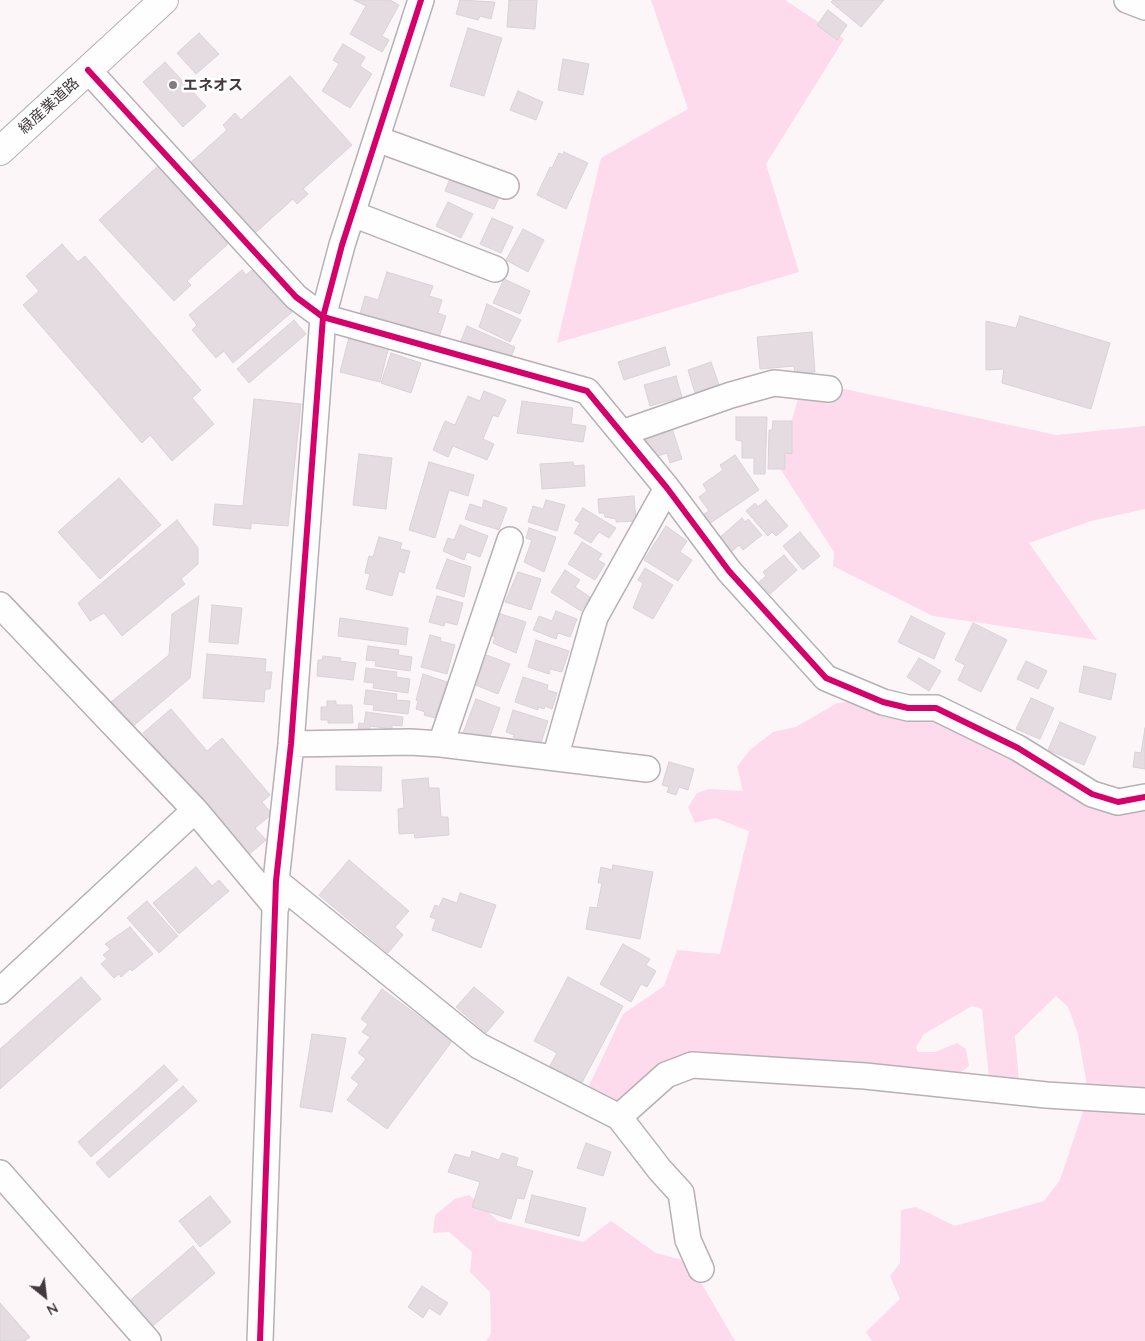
<!DOCTYPE html>
<html>
<head>
<meta charset="utf-8">
<style>
	body { margin:0 }
	#map { position:relative; width:1145px; height:1341px; overflow:hidden; background:#fcf6f9; font-family:Quicksand,sans-serif }
	canvas { display:block }
	.north { position:absolute; left:20px; top:1271px; width:50px; height:50px; -webkit-text-stroke:4px #fff; paint-order:stroke; rotate:151deg; font-size:14px; font-weight:700; line-height:20px; text-align:center; color:#42383d }
	.north::after { content:''; display:block; margin:auto; width:18px; height:22px; background:#42383d; clip-path:polygon(50% 0,100% 100%,50% 72%,0 100%) }
</style>
</head>
<body>
<div id="map">
<canvas width="1145" height="1341"></canvas>
<div class="north">N</div>
</div>
<script>
const c = document.querySelector('canvas').getContext('2d');
c.lineJoin = 'round';
function paint(path, color) { c.fillStyle = color; c.fill(path, 'evenodd'); }
const toPath = rows => new Path2D(rows.map(r => 'M' + r).join(''));
function trace(path, color, width, dash) { c.strokeStyle = color; c.lineWidth = width; c.lineCap = dash ? 'butt' : 'round'; c.setLineDash(dash || []); c.stroke(path); }
function drawText(font, color, halo, rows, align = 'center') {
  c.font = font + ' Quicksand,"Noto Sans JP",sans-serif'; c.lineWidth = 5; c.setLineDash([]); c.textBaseline = 'middle'; c.strokeStyle = halo; c.fillStyle = color; for (const [text, x, y, turn = 0] of rows) {
    c.save(); c.translate(x, y); c.rotate((+turn || 0) * Math.PI / 180); c.textAlign = isNaN(turn) ? turn : align; if (halo) c.strokeText(text, 0, 0); c.fillText(text, 0, 0); c.restore();
  }
}
paint(toPath([
	[651,0,785,0,844,39,766,164,799,272,557,343,601,158,688,109],
	[803,380,1056,435,1145,426,1145,509,1091,521,1029,543,1097,640,933,616,833,566,834,552,779,467],
	[858,701,934,713,1145,803,1145,1341,872,1341,866,1332,900,1299,890,1276,900,1263,901,1210,916,1207,955,1226,1044,1201,1060,1180,1084,1108,1086,1080,1078,1034,1068,1007,1056,996,1015,1036,1019,1081,989,1078,982,1009,972,1006,924,1034,916,1047,918,1052,935,1052,957,1043,966,1049,969,1066,960,1073,927,1074,695,1051,674,1059,619,1103,588,1088,623,1014,664,986,677,950,720,954,749,831,715,818,695,823,688,807,697,793,710,789,743,791,737,767,750,750,773,732,796,727,837,703],
	[469,1195,498,1221,583,1242,611,1221,656,1253,689,1262,735,1341,486,1341,491,1334,490,1292,470,1272,472,1252,449,1232,433,1233,435,1215,455,1199]
]), '#fddaec');
const building = toPath([
	[354,0,390,0,399,5,382,36,389,40,382,52,350,34,366,6,354,0],
	[460,0,495,2,491,19,480,16,478,20,456,14,460,0],
	[509,0,537,0,535,29,507,27,509,0],
	[833,0,884,0,861,27,831,2,833,0],
	[828,10,847,25,837,40,817,25,828,10],
	[468,28,502,38,484,96,450,86,468,28],
	[199,33,219,54,196,74,177,53,199,33],
	[343,44,365,57,360,66,372,74,350,108,322,91,339,64,333,60,343,44],
	[563,59,589,64,583,95,558,90,563,59],
	[165,62,206,106,183,127,143,82,165,62],
	[290,76,352,145,303,189,308,194,297,204,293,199,253,235,189,164,227,130,223,125,235,113,241,120,290,76],
	[518,91,543,102,536,120,510,110,518,91],
	[564,152,588,163,566,209,537,195,550,167,552,168,559,153,563,155,564,152],
	[158,166,229,243,187,281,191,285,174,301,99,220,158,166],
	[451,176,500,194,494,209,445,191,451,176],
	[448,202,473,214,461,238,436,226,448,202],
	[492,218,513,227,501,253,480,244,492,218],
	[523,229,544,240,528,272,506,260,523,229],
	[62,244,78,262,85,256,201,390,192,398,214,424,172,461,150,435,142,443,23,305,39,291,26,276,62,244],
	[255,268,292,312,233,363,224,351,216,358,192,330,197,325,189,315,242,270,246,275,255,268],
	[387,272,433,286,429,296,442,300,438,313,446,316,438,340,360,314,365,296,378,300,387,272],
	[504,279,530,291,520,314,493,303,504,279],
	[487,304,521,320,510,342,479,327,487,304],
	[1020,316,1110,343,1091,409,1002,383,1004,369,986,370,986,321,1016,328,1020,316],
	[294,320,306,334,249,383,237,369,294,320],
	[467,326,515,347,508,365,460,343,467,326],
	[812,332,815,372,795,374,794,366,760,369,757,337,812,332],
	[349,337,389,346,380,382,340,372,349,337],
	[665,347,670,365,624,380,618,362,665,347],
	[391,353,421,363,411,393,381,383,391,353],
	[711,362,719,385,695,393,688,370,711,362],
	[676,376,682,397,650,406,644,385,676,376],
	[484,391,506,400,498,417,493,415,483,439,494,444,487,460,453,446,448,457,433,450,445,421,455,425,468,396,480,401,484,391],
	[254,399,301,404,288,526,251,523,251,529,213,525,215,504,243,506,254,399],
	[522,401,573,408,571,424,586,426,583,442,517,433,522,401],
	[736,417,767,417,765,474,754,474,754,458,742,458,742,441,736,440,736,417],
	[773,421,792,421,792,454,785,453,785,469,768,469,769,430,772,430,773,421],
	[672,428,682,459,670,463,667,453,652,458,645,436,672,428],
	[359,454,392,458,386,509,353,505,359,454],
	[735,455,759,490,706,526,699,517,709,511,699,497,707,491,703,484,723,470,720,465,735,455],
	[429,462,474,475,468,496,449,490,435,538,409,530,429,462],
	[573,462,574,466,584,465,585,486,542,489,540,464,573,462],
	[119,478,161,525,100,579,58,532,119,478],
	[634,496,636,521,616,522,616,519,605,517,604,513,599,513,598,499,634,496],
	[484,500,507,508,499,530,465,519,470,504,482,508,484,500],
	[546,500,565,505,557,531,528,522,533,506,543,509,546,500],
	[766,500,788,526,776,536,772,532,768,536,746,511,755,503,758,507,766,500],
	[583,508,616,528,609,538,599,532,591,543,574,533,580,523,575,520,583,508],
	[742,518,745,522,748,519,762,535,743,550,739,545,727,556,719,538,742,518],
	[177,520,198,548,198,564,181,579,185,584,122,636,104,613,90,621,78,603,177,520],
	[460,525,488,536,480,557,467,552,464,560,443,551,448,538,454,540,460,525],
	[666,526,687,541,680,552,692,560,678,581,644,560,666,526],
	[529,528,556,537,544,572,524,562,532,540,526,538,529,528],
	[800,532,820,556,803,570,783,546,800,532],
	[379,537,402,543,400,549,410,551,404,573,399,571,392,596,366,589,370,574,365,573,369,556,373,557,379,537],
	[582,542,602,554,598,560,605,564,595,580,568,564,582,542],
	[784,555,797,570,770,594,759,582,766,576,763,572,784,555],
	[447,559,471,567,464,597,436,588,447,559],
	[645,568,673,585,653,619,633,608,643,583,638,580,645,568],
	[565,570,580,580,575,587,590,597,581,611,551,592,565,570],
	[518,572,541,579,531,610,505,602,518,572],
	[199,596,190,678,132,727,111,702,169,655,172,614,199,596],
	[437,596,463,603,457,625,445,622,444,626,429,622,437,596],
	[212,605,242,608,238,644,209,642,212,605],
	[556,611,577,619,570,637,558,633,556,639,533,630,539,616,552,621,556,611],
	[498,613,526,622,516,653,493,643,495,636,491,636,498,613],
	[911,616,945,633,934,659,898,642,911,616],
	[340,618,408,628,406,645,338,636,340,618],
	[973,623,1007,640,981,692,958,680,965,665,955,660,973,623],
	[430,635,441,638,440,641,455,645,447,674,421,667,430,635],
	[536,640,569,651,562,672,550,669,549,674,528,667,536,640],
	[368,646,399,650,398,655,412,657,410,671,375,666,376,661,366,660,368,646],
	[207,654,266,659,265,672,272,672,270,689,265,689,264,702,203,698,207,654],
	[484,654,510,664,498,694,473,684,484,654],
	[323,656,341,658,340,661,356,663,353,680,317,676,318,660,322,660,323,656],
	[919,658,941,671,929,691,907,677,919,658],
	[1026,661,1047,671,1038,689,1017,679,1026,661],
	[1084,666,1116,674,1111,700,1079,692,1084,666],
	[366,668,397,672,396,677,410,679,408,693,373,688,374,683,364,682,366,668],
	[423,674,447,682,435,718,424,715,425,712,416,709,418,701,416,700,423,674],
	[523,677,548,685,547,690,557,693,552,709,545,706,544,709,538,707,538,710,515,702,523,677],
	[366,690,397,694,396,700,410,701,408,714,373,710,374,705,364,704,366,690],
	[1031,698,1054,708,1040,739,1016,729,1031,698],
	[476,699,500,708,488,742,463,733,476,699],
	[327,701,336,701,336,705,352,705,353,723,328,723,328,720,321,720,321,707,327,707,327,701],
	[171,709,207,751,222,738,270,795,262,802,272,814,255,828,266,840,247,856,143,733,171,709],
	[513,710,548,721,540,746,513,737,514,735,506,732,513,710],
	[366,712,403,717,402,726,392,725,392,729,370,726,370,730,358,729,359,723,364,724,366,712],
	[1060,722,1096,737,1084,765,1048,750,1060,722],
	[1145,728,1145,769,1133,767,1135,752,1141,753,1145,728],
	[669,762,694,769,688,790,679,787,676,795,667,792,669,787,662,785,669,762],
	[336,766,382,767,381,791,336,790,336,766],
	[428,778,429,788,439,788,441,817,448,817,449,835,415,838,414,833,399,834,398,809,404,808,402,780,428,778],
	[349,860,409,911,395,927,403,935,388,953,319,895,349,860],
	[613,865,653,872,640,939,586,929,590,907,597,908,602,883,598,883,601,867,612,870,613,865],
	[196,867,212,886,219,880,229,891,179,934,153,903,196,867],
	[460,893,496,905,481,948,432,930,436,919,430,917,435,905,439,907,443,898,457,903,460,893],
	[147,901,178,936,159,953,127,918,147,901],
	[130,927,153,954,132,971,130,969,121,977,119,974,114,978,101,964,107,959,103,955,110,949,105,944,130,927],
	[623,944,650,959,646,965,656,971,647,987,641,984,631,1002,600,984,623,944],
	[81,977,101,999,0,1089,0,1049,81,977],
	[568,977,623,1006,578,1090,546,1073,557,1053,534,1041,568,977],
	[474,987,504,1012,486,1033,456,1007,474,987],
	[382,989,452,1041,387,1129,347,1100,359,1084,351,1078,366,1059,358,1053,370,1037,362,1032,368,1024,361,1019,382,989],
	[312,1034,346,1038,332,1112,300,1107,312,1034],
	[164,1065,178,1080,91,1157,78,1142,164,1065],
	[183,1086,197,1101,109,1178,96,1163,183,1086],
	[586,1143,611,1152,603,1176,577,1168,586,1143],
	[472,1151,499,1160,502,1153,518,1158,516,1166,533,1171,524,1199,517,1198,511,1219,472,1207,480,1182,448,1172,455,1154,470,1158,472,1151],
	[532,1195,586,1208,579,1236,525,1222,532,1195],
	[210,1196,231,1222,200,1247,179,1221,210,1196],
	[193,1246,215,1273,148,1330,126,1304,193,1246],
	[422,1286,448,1303,440,1315,429,1308,423,1318,408,1307,422,1286],
	[0,1303,30,1337,25,1341,0,1341,0,1303]
]);
paint(building, '#e4dce0');
trace(building, '#d9d2d6', 1);
const minor = toPath([
	[1127,0,1145,7],
	[88,70,296,297,323,317,587,391,667,488,729,571,826,678,883,702,908,708,936,708,1018,748,1092,794,1118,802,1145,797],
	[377,139,506,186],
	[353,214,495,269],
	[622,433,731,395,774,383,829,389],
	[0,605,195,810,276,907],
	[291,744,410,742,441,744,647,769],
	[441,744,510,540],
	[555,758,595,617,667,488],
	[276,881,479,1046,619,1117,666,1075,692,1065,865,1076,1046,1095,1145,1101],
	[0,991,195,810],
	[619,1117,660,1170,681,1193,688,1240,701,1269],
	[0,1173,148,1341],
	[260,1341,276,881,291,744,323,317,342,245,421,0]
]);
const major = toPath([
	[0,151,164,0]
]);
trace(minor, '#b7b0b4', 28);
trace(major, '#b7b0b4', 30);
trace(minor, '#fffefe', 25);
trace(major, '#fffefe', 28);
trace(toPath([
	[88,70,296,297,323,317,587,391,667,488,729,571,826,678,883,702,908,708,936,708,1018,748,1092,794,1118,802,1145,797],
	[260,1341,276,881,291,744,323,317,342,245,421,0]
]), '#d6006c', 6);
for (const [x, y, r, color] of [
	[173,85,5,"#837a7f"]
]) { const dot = new Path2D(); dot.arc(x, y, r, 0, 2 * Math.PI); c.fillStyle = color; c.fill(dot); trace(dot, '#fff', 2); }
drawText('bold 15px', '#42383d', '#fff', [
	["エネオス",183,85]
], 'left');
drawText('15px', '#42383d', '#fff', [
	["緑産業道路",49,106,-42]
]);
</script>
</body>
</html>
